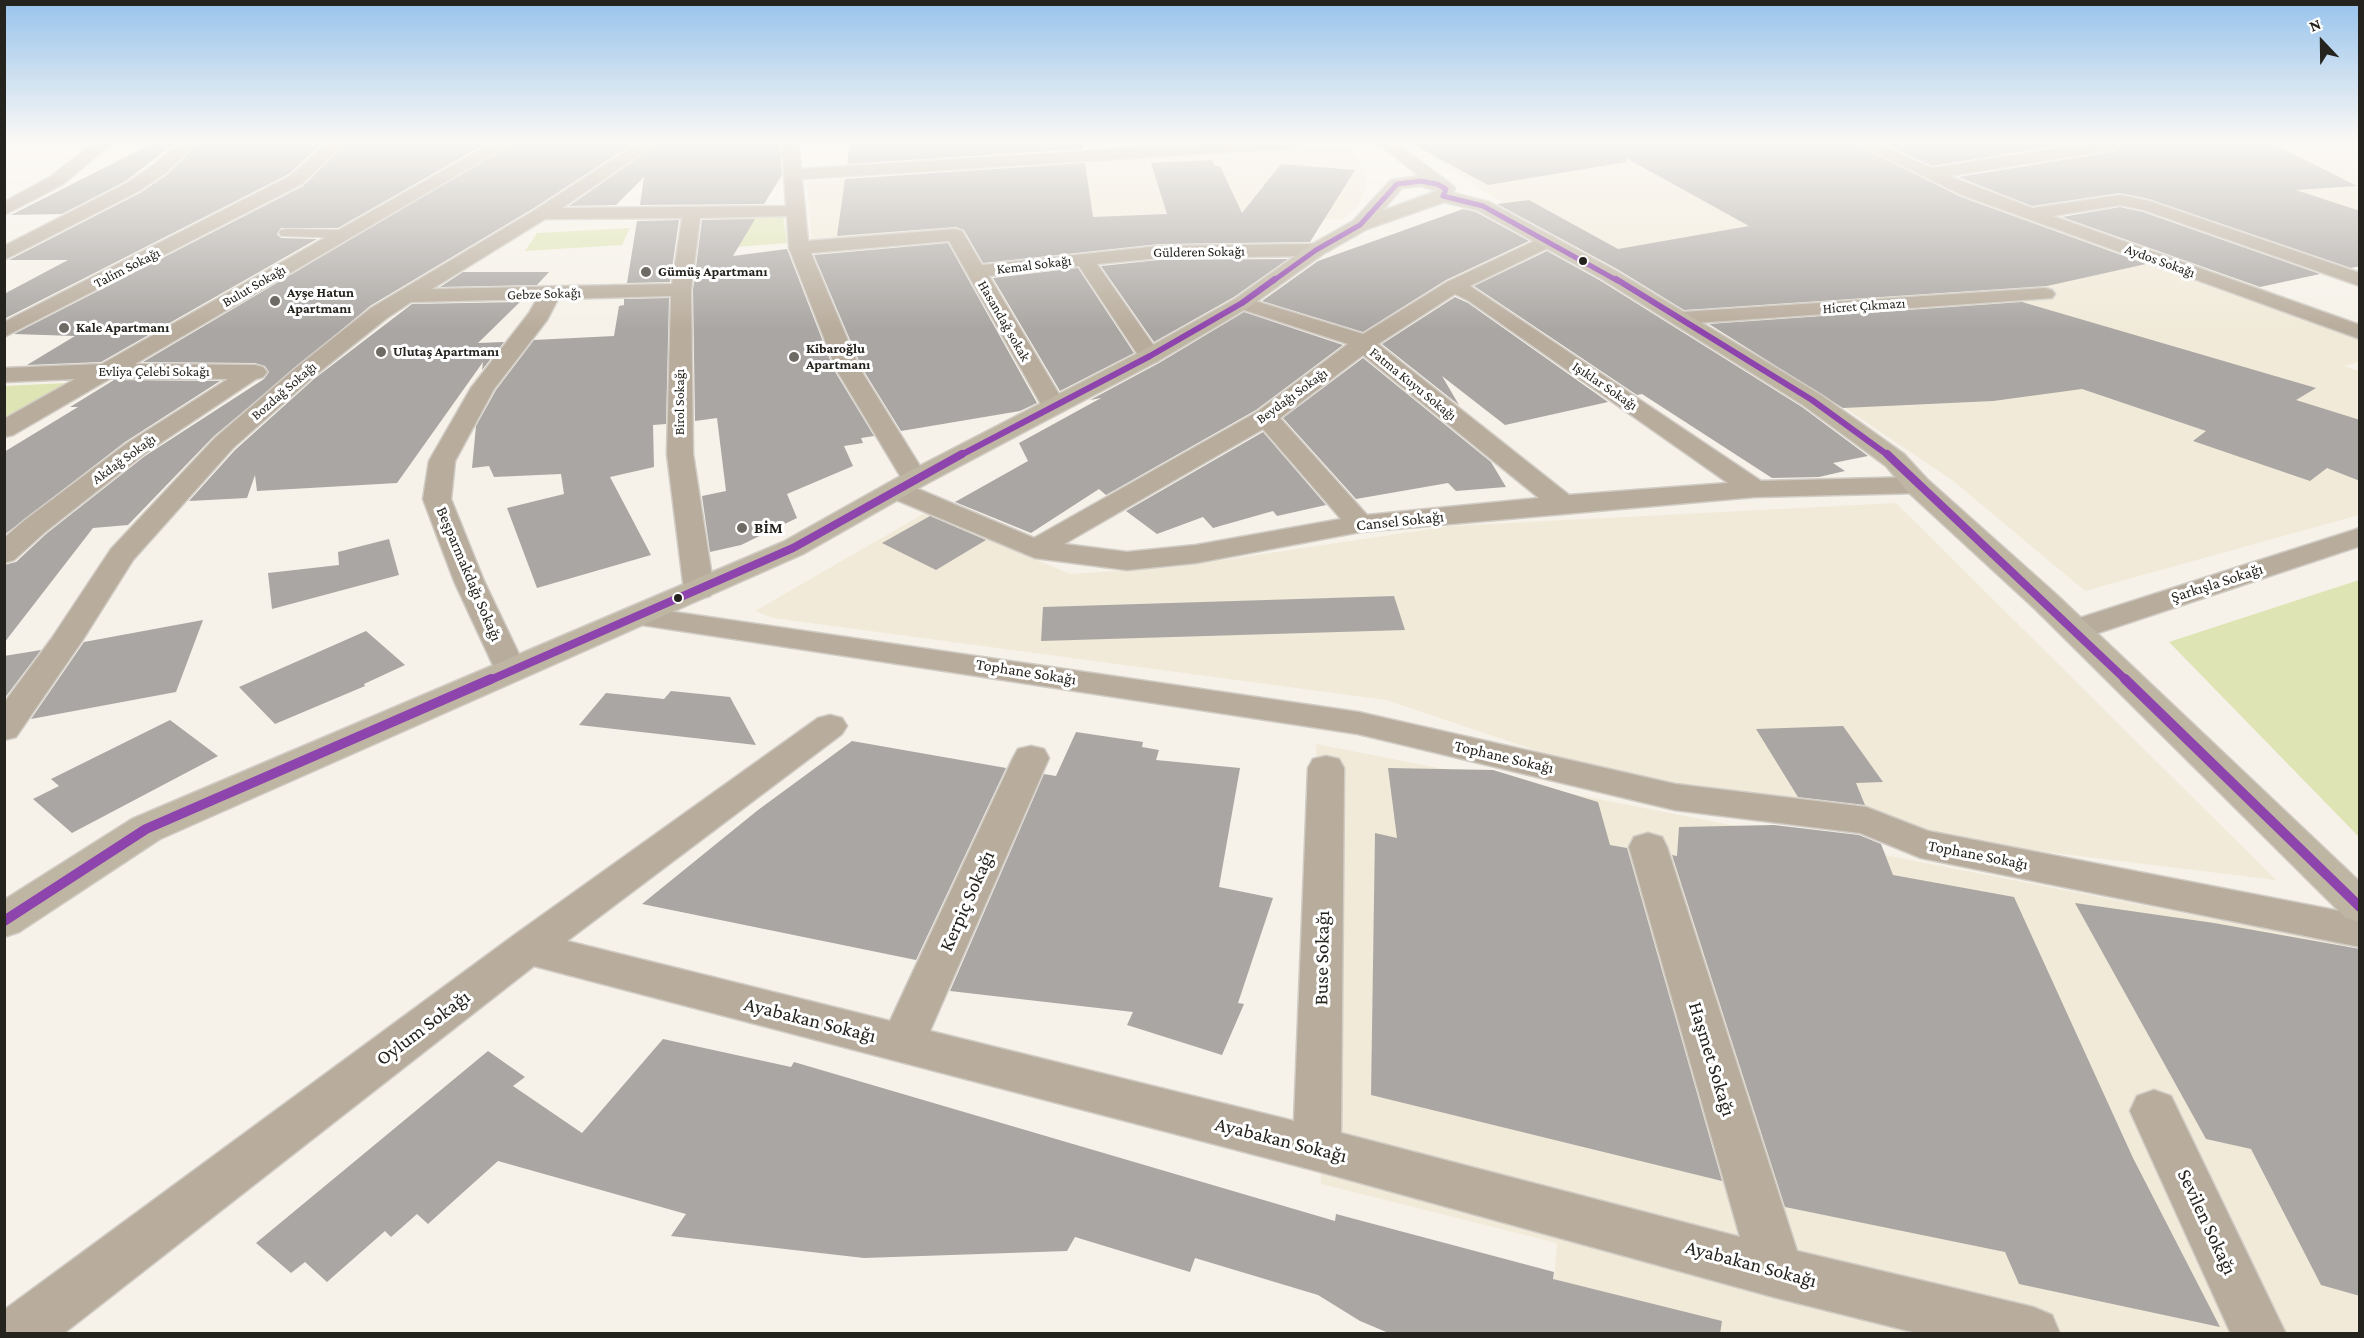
<!DOCTYPE html>
<html>
<head>
<meta charset="utf-8">
<style>
	body { margin:0 }
	#map { position:relative; width:2364px; height:1338px; overflow:hidden; background:#f6f2e9; font-family:"Crimson Pro",serif }
	canvas { display:block }
	.frame { position:absolute; inset:0; border:6px solid #25231d; pointer-events:none }
	.north { position:absolute; left:2292px; top:12px; width:60px; height:60px; -webkit-text-stroke:4px #fff; paint-order:stroke; rotate:338deg; font-size:16px; font-weight:700; line-height:24px; text-align:center; color:#25231d }
	.north::after { content:''; display:block; margin:auto; width:21px; height:27px; background:#25231d; clip-path:polygon(50% 0,100% 100%,50% 72%,0 100%) }
</style>
</head>
<body>
<div id="map">
<canvas width="2364" height="1338"></canvas>
<div class="frame"></div>
<div class="north">N</div>
</div>
<script>
const c = document.querySelector('canvas').getContext('2d');
c.lineJoin = 'round';
function paint(path, color) { c.fillStyle = color; c.fill(path, 'evenodd'); }
const toPath = rows => new Path2D(rows.map(r => 'M' + r).join(''));
function trace(path, color, width, dash) { c.strokeStyle = color; c.lineWidth = width; c.lineCap = dash ? 'butt' : 'round'; c.setLineDash(dash || []); c.stroke(path); }
function drawText(font, color, halo, rows, align = 'center') {
  c.font = font + ' "Crimson Pro",serif'; c.lineWidth = 6; c.setLineDash([]); c.textBaseline = 'middle'; c.strokeStyle = halo; c.fillStyle = color; for (const [text, x, y, turn = 0] of rows) {
    c.save(); c.translate(x, y); c.rotate((+turn || 0) * Math.PI / 180); c.textAlign = isNaN(turn) ? turn : align; if (halo) c.strokeText(text, 0, 0); c.fillText(text, 0, 0); c.restore();
  }
}
paint(toPath([
	[1413,143,1858,143,2105,250,2359,339,2359,362,2344,366,2359,371,2359,515,2085,591,1952,480,1720,324,1487,194],
	[2149,143,2359,143,2359,217],
	[1314,146,1350,147,1366,175,1365,191,1355,210,1341,220,1274,215,812,243,807,181],
	[1896,503,2276,880,1890,833,1636,784,1386,700,773,618,755,611,925,513,1070,574,1176,567,1451,526],
	[1316,744,2346,945,2360,963,2359,1333,1550,1333,1557,1243,1321,1184]
]), '#f1ead9');
paint(toPath([
	[783,216,787,243,699,250,708,220],
	[630,228,622,245,525,251,537,233],
	[67,383,5,420,5,386],
	[2359,580,2360,580,2359,837,2169,642]
]), '#dee4b4');
paint(toPath([
	[153,143,175,143,126,181,62,214,11,215],
	[198,143,323,143,289,174,4,319,4,294,68,260,9,260,140,193,168,174],
	[347,143,487,143,338,228,281,228,277,234,281,238,317,239,101,362,27,365,75,336,14,334,303,186],
	[514,143,634,143,534,208,370,306,214,436,128,525,93,528,4,643,4,565,16,562,46,534,145,456,264,379,269,372,265,366,255,363,143,362],
	[659,143,780,143,782,175,764,204,640,205,644,177,616,205,569,206],
	[850,143,1082,143,1083,149,847,164],
	[1411,143,1853,143,1961,197,2146,264,2047,286,1684,310,1617,269,1497,204,1529,200,1618,249,1749,226,1626,158,1626,162,1488,185],
	[1882,143,2076,143,1932,166],
	[2120,143,2271,143,2357,186,2296,190,2360,211,2360,266,2351,268,2149,199,2120,193,2032,206,1958,177,2111,152,2118,150],
	[1212,160,1215,166,1220,166,1242,213,1281,164,1355,170,1310,242,1159,244,983,263,964,230,956,227,837,236,845,179,1085,163,1093,217,1167,214,1151,163],
	[2120,207,2143,212,2320,274,2260,287,2062,217],
	[1463,209,1476,212,1529,241,1446,280,1363,332,1262,301,1318,261],
	[755,219,733,256,787,249,834,370,874,436,861,438,863,443,844,446,853,466,787,494,797,518,741,545,710,552,702,496,726,491,717,418,695,421,693,290,702,220],
	[679,220,670,282,627,283,637,221],
	[948,243,1037,403,1020,411,901,431,862,368,814,255],
	[1547,251,1601,281,1802,407,1868,456,1833,463,1845,471,1819,477,1772,478,1642,394,1637,395,1474,286],
	[1288,259,1234,297,1154,342,1101,266,1159,260],
	[1078,268,1134,353,1060,391,993,278],
	[463,272,549,272,537,285,440,287],
	[1455,297,1468,303,1608,402,1505,425,1442,376,1459,405,1382,344],
	[669,298,666,424,653,425,654,467,610,477,651,555,537,588,507,508,564,494,561,474,494,477,489,466,472,468,476,426,496,390,534,340,614,336,619,306,624,305,624,299],
	[520,302,478,343,504,342,482,370,483,362,397,483,257,491,255,475,247,498,189,501,235,450,314,379,412,304],
	[2022,302,2316,388,2296,400,2360,420,2360,481,2327,468,2310,481,2193,441,2206,431,2082,389,1993,401,1843,408,1709,324],
	[1244,312,1343,345,1256,410,1106,495,1099,489,1031,533,955,502,1028,461,1019,443,1101,398,1090,400,1159,363],
	[1363,358,1491,462,1506,487,1456,491,1448,483,1356,499,1283,418],
	[114,380,220,381,125,442,4,535,4,452,78,407,70,407],
	[1263,432,1326,505,1277,516,1273,511,1213,528,1203,517,1157,534,1126,511],
	[930,516,986,540,936,570,882,543],
	[389,539,399,575,272,609,268,573,339,565,338,552],
	[1394,596,1405,630,1041,641,1043,607],
	[203,620,176,692,31,719,84,642],
	[366,631,405,665,364,684,365,686,275,724,239,687],
	[41,650,4,699,4,656],
	[671,691,730,697,756,745,579,725,606,693,664,699],
	[170,720,218,756,72,833,33,799,59,786,51,779],
	[1843,726,1883,782,1856,783,1865,805,1798,797,1756,729],
	[1076,732,1143,742,1142,747,1159,750,1156,760,1240,768,1219,887,1273,898,1238,1003,1244,1004,1222,1055,1127,1025,1133,1012,950,991,1044,774,1056,776],
	[852,741,1006,768,916,960,642,904,758,810],
	[1388,768,1493,770,1598,802,1610,845,1627,848,1722,1181,1371,1095,1375,833,1397,838],
	[1774,825,1859,835,1881,844,1893,875,2014,897,2133,1158,2220,1327,2019,1284,2005,1252,1785,1207,1672,855,1677,856,1679,827],
	[2075,903,2214,923,2360,949,2360,1296,2321,1285,2251,1149,2206,1139],
	[663,1039,791,1067,794,1062,1335,1221,1336,1214,1554,1272,1553,1279,1722,1321,1720,1334,1391,1334,1360,1321,1318,1295,1195,1258,1190,1272,1075,1237,1067,1251,864,1258,671,1236,686,1214,498,1161,428,1224,417,1214,391,1237,385,1231,327,1282,305,1262,291,1273,256,1243,488,1051,525,1077,513,1086,582,1133]
]), '#aaa6a3');
const lane = toPath([
	[286,229,345,230,352,234,345,238,281,236,279,233,281,230,286,229]
]);
const street = toPath([
	[94,143,112,143,62,185,4,215,4,202,50,177,94,143],
	[179,143,196,143,167,172,139,191,4,260,4,246,127,183,155,164,179,143],
	[327,143,345,143,302,184,4,337,4,322,290,176,327,143],
	[492,143,512,143,135,364,255,365,263,367,267,372,263,377,256,379,144,454,45,532,14,560,4,563,4,538,25,520,126,444,228,379,111,378,13,435,4,437,4,419,75,379,4,382,4,368,102,364,492,143],
	[638,143,657,143,562,208,786,206,782,143,798,143,801,169,1214,143,1299,143,1291,148,802,179,808,241,955,229,962,231,982,265,1159,246,1316,244,1326,250,1316,256,1159,258,1097,264,1161,356,1158,361,1150,363,1142,361,1079,266,989,276,1066,406,1063,411,1054,413,1045,411,1042,406,949,241,811,253,860,369,928,479,924,485,911,486,1034,538,1257,412,1348,344,1235,307,1231,303,1235,299,1249,299,1363,334,1447,282,1547,235,1554,237,1556,241,1554,245,1470,286,1761,481,1917,477,1927,479,1930,485,1927,491,1917,493,1755,497,1360,532,1196,563,1127,570,1035,558,887,496,883,490,887,484,897,482,905,484,836,369,789,248,787,216,700,218,691,290,693,454,714,590,710,596,699,599,688,596,684,590,667,454,671,296,558,299,547,320,494,389,455,461,451,499,484,581,526,669,522,676,510,679,498,676,454,581,423,499,429,461,471,388,529,313,537,299,411,302,387,318,313,377,233,448,133,560,82,641,16,737,4,740,4,703,52,638,111,549,215,438,297,367,371,308,535,210,638,143],
	[682,218,672,284,432,289,545,219,682,218],
	[1455,294,1469,301,1728,483,1569,495,1378,344,1455,294],
	[1363,355,1539,498,1367,515,1280,418,1363,355],
	[1263,429,1341,519,1196,545,1127,552,1064,544,1263,429],
	[1855,143,1876,143,1932,168,2092,143,2118,143,2117,148,2111,150,1949,176,2032,208,2120,195,2149,201,2360,273,2360,286,2144,210,2120,205,2053,216,2360,325,2360,339,1962,195,1855,143],
	[2045,288,2052,290,2055,294,2052,298,1682,324,1674,323,1671,318,1674,313,1682,312,2045,288],
	[2360,528,2360,546,2086,637,2075,640,2064,637,2059,630,2064,623,2360,528],
	[640,607,1358,712,1675,784,1866,807,1928,831,2360,915,2360,947,1921,858,1860,833,1675,810,1358,734,629,623,624,616,629,609,640,607],
	[830,715,842,718,847,726,842,734,567,941,890,1021,1013,758,1018,749,1031,746,1044,749,1049,758,930,1031,1294,1121,1308,768,1313,759,1326,756,1339,759,1344,768,1341,1133,1740,1237,1629,847,1634,837,1648,833,1662,837,1667,847,1797,1251,2033,1307,2052,1315,2060,1334,1921,1334,1777,1298,1317,1171,534,966,63,1334,4,1334,4,1310,513,936,818,718,830,715],
	[2154,1090,2171,1096,2286,1334,2231,1334,2130,1111,2137,1096,2154,1090]
]);
const secondary = toPath([
	[1378,143,1396,143,1452,185,1455,189,1453,193,1489,202,1616,271,1821,395,1904,454,1927,479,2057,595,2360,882,2360,922,2346,918,2035,609,1907,491,1886,466,1803,405,1602,279,1477,210,1444,202,1367,229,1323,254,1249,307,1158,361,924,485,803,554,160,839,19,932,4,937,4,900,132,819,783,542,906,473,1142,351,1235,299,1309,246,1353,221,1391,180,1419,176,1378,143],
	[1421,186,1437,191,1382,211,1402,188,1421,186]
]);
trace(lane, '#d0ccc5', 2);
trace(street, '#d0ccc5', 3);
trace(secondary, '#d0ccc5', 3);
paint(lane, '#b8ac9c');
paint(street, '#b8ac9c');
paint(secondary, '#bfb5a3');
trace(toPath([
	[1443,196,1483,206,1618,281],
	[1273,281,1316,250,1360,225,1397,184,1421,181,1437,184,1446,189,1443,196]
]), '#8e44ad', 5);
trace(toPath([
	[1616,279,1812,400,1889,456],
	[959,456,1150,356,1242,303,1275,279]
]), '#8e44ad', 6);
trace(toPath([
	[1887,454,2127,681],
	[488,681,793,548,962,454]
]), '#8e44ad', 8);
trace(toPath([
	[2125,679,2360,907],
	[4,921,146,829,491,679]
]), '#8e44ad', 10);
const sky = c.createLinearGradient(0, 0, 0, 330);
sky.addColorStop(0, '#98c3ec');
sky.addColorStop(0.43, '#fbf9f5');
sky.addColorStop(1, '#fbf9f500');
c.fillStyle = sky;
c.fillRect(0, 0, 2364, 330);
for (const [x, y, r, color] of [
	[1583,261,5,"#25231d"],
	[646,272,6,"#6e6b64"],
	[275,301,6,"#6e6b64"],
	[64,328,6,"#6e6b64"],
	[381,352,6,"#6e6b64"],
	[794,357,6,"#6e6b64"],
	[742,528,6,"#6e6b64"],
	[678,598,5,"#25231d"]
]) { const dot = new Path2D(); dot.arc(x, y, r, 0, 2 * Math.PI); c.fillStyle = color; c.fill(dot); trace(dot, '#fff', 2); }
drawText('14px', '#25231d', '#fff', [
	["Gülderen Sokağı",1199,252,-1],
	["Aydos Sokağı",2160,261,20],
	["Kemal Sokağı",1034,265,-7],
	["Talim Sokağı",127,268,-27],
	["Bulut Sokağı",254,286,-30],
	["Gebze Sokağı",544,294,-2],
	["Hicret Çıkmazı",1864,306,-4],
	["Hasandağ sokak",1004,321,60],
	["Evliya Çelebi Sokağı",154,372],
	["Fatma Kuyu Sokağı",1413,384,39],
	["Işıklar Sokağı",1605,386,34],
	["Bozdağ Sokağı",284,391,-41],
	["Beydağı Sokağı",1292,396,-36],
	["Birol Sokağı",680,402,-90],
	["Akdağ Sokağı",124,459,-36]
]);
drawText('bold 14px', '#25231d', '#fff', [
	["Gümüş Apartmanı",658,272],
	["Ayşe Hatun",287,293],
	["Apartmanı",287,309],
	["Kale Apartmanı",76,328],
	["Kibaroğlu",806,349],
	["Apartmanı",806,365],
	["Ulutaş Apartmanı",393,352]
], 'left');
drawText('16px', '#25231d', '#fff', [
	["Cansel Sokağı",1400,521,-6],
	["Beşparmakdağı Sokağı",469,574,67],
	["Şarkışla Sokağı",2217,583,-18],
	["Tophane Sokağı",1026,672,9],
	["Tophane Sokağı",1504,757,13],
	["Tophane Sokağı",1978,855,11]
]);
drawText('bold 16px', '#25231d', '#fff', [
	["BİM",754,528]
], 'left');
drawText('20px', '#25231d', '#fff', [
	["Kerpiç Sokağı",967,901,-66],
	["Buse Sokağı",1322,958,-89],
	["Ayabakan Sokağı",810,1020,14],
	["Oylum Sokağı",423,1028,-37],
	["Haşmet Sokağı",1712,1059,73],
	["Ayabakan Sokağı",1281,1140,14],
	["Sevilen Sokağı",2207,1222,65],
	["Ayabakan Sokağı",1751,1264,15]
]);
</script>
</body>
</html>
